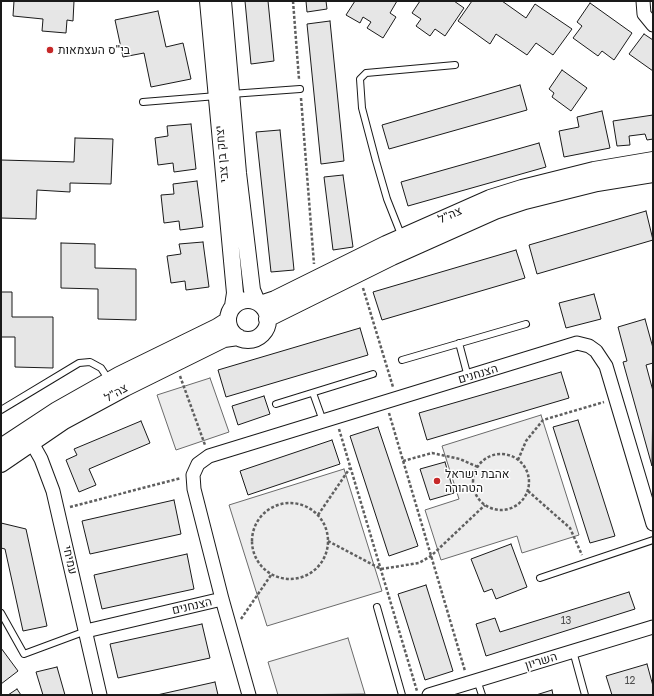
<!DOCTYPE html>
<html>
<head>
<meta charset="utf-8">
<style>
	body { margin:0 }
	#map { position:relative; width:654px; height:696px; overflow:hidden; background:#fff; font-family:"Golos Text",sans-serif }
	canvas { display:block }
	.frame { position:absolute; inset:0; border:2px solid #1a1a1a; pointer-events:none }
</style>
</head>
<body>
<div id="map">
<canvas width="654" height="696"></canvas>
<div class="frame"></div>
</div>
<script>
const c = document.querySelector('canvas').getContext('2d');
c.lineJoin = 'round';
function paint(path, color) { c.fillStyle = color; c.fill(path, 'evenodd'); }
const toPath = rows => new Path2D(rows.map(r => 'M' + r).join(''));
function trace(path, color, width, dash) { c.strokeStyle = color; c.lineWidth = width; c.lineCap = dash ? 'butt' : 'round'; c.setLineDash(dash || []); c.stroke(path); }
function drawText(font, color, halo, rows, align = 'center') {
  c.font = font + ' "Golos Text",Heebo,sans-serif'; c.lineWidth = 3; c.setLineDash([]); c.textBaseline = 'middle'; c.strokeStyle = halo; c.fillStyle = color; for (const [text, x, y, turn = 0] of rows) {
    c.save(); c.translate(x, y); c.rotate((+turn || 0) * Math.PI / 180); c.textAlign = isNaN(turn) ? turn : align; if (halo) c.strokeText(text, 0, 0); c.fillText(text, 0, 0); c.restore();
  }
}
const built = toPath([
	[210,378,229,432,176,450,157,395,210,378],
	[541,415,579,535,522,553,517,536,441,560,425,510,459,499,442,446,541,415],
	[344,469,382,591,267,626,229,505,344,469],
	[348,638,365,694,278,695,268,662,348,638]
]);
paint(built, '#ededed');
trace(built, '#6a6a6a', 1);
const building = toPath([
	[14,1,74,1,73,21,67,20,66,33,42,31,43,19,13,16,14,1],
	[245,1,268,1,274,61,251,64,245,1],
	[306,1,326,1,327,9,307,12,306,1],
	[355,1,397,1,390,13,396,17,383,38,367,28,371,22,363,17,360,23,346,15,355,1],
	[420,1,454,1,464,8,445,36,435,29,430,36,416,26,421,19,412,13,420,1],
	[472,1,502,1,526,18,535,4,572,29,553,55,536,43,527,55,496,34,490,44,458,21,472,1],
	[590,3,632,33,614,60,602,51,598,56,573,38,582,26,577,22,590,3],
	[158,11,166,47,183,43,191,79,151,87,144,53,123,57,115,20,158,11],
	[330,21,344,161,321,164,307,24,330,21],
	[644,34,653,40,653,71,629,54,644,34],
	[562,70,587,88,571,111,552,97,554,93,549,89,562,70],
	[520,85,527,110,389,149,382,125,520,85],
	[602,111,610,148,564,157,559,131,579,127,577,117,602,111],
	[653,115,653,139,647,140,645,134,629,136,630,145,617,146,613,121,653,115],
	[191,124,196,169,174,172,173,163,158,165,155,138,168,136,167,126,191,124],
	[280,130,294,270,271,272,256,132,280,130],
	[75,138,113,139,111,184,70,183,70,192,37,190,36,219,1,218,1,160,74,162,75,138],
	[539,143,546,167,408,206,401,182,539,143],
	[343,175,353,247,333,250,324,177,343,175],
	[197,181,203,227,180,230,179,221,164,223,161,195,174,194,173,184,197,181],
	[646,211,653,240,537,274,529,245,646,211],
	[203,242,209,287,186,290,185,281,171,283,167,256,181,254,179,244,203,242],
	[61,243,95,244,95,268,136,269,136,320,98,319,98,289,61,288,61,243],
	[516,250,525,278,382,320,373,292,516,250],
	[1,292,12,292,12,317,53,317,53,368,15,367,15,337,1,337,1,292],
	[594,294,601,319,566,328,559,303,594,294],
	[645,319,653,348,653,363,646,365,653,391,652,466,623,362,627,361,618,327,645,319],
	[360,328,368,355,226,397,218,370,360,328],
	[561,372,569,398,427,440,419,413,561,372],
	[264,396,270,414,238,425,232,406,264,396],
	[578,420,615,536,590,543,553,427,578,420],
	[141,421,150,443,89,469,96,485,79,492,66,460,77,455,74,449,141,421],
	[378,427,418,546,389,556,350,436,378,427],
	[332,440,340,464,248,495,240,471,332,440],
	[445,462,454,493,430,500,420,469,445,462],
	[174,500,181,534,90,554,82,521,174,500],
	[1,523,26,529,47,626,23,631,5,549,1,548,1,523],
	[511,544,527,587,496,599,492,589,484,592,471,559,511,544],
	[187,554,194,589,102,609,94,575,187,554],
	[426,585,453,671,425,680,398,594,426,585],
	[629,592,635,609,486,656,476,624,495,618,500,632,629,592],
	[202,624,210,658,118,678,110,644,202,624],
	[1,648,18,671,1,684,1,648],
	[647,664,653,686,653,695,612,695,606,676,647,664],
	[57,667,65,695,43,695,36,672,57,667],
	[215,682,218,695,157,695,215,682],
	[17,689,21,695,8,695,17,689],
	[552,690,553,695,536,695,552,690]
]);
paint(building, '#e6e6e6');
trace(building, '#1a1a1a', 1);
const service = toPath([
	[231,94,300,89],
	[143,102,217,96],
	[402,237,387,199,376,161,362,108,360,79,366,73,455,65],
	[459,343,468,377],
	[402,360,526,324],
	[313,393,323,421],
	[276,404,373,374],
	[1,410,79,363,90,362,101,368,109,380],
	[540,578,653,540],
	[377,607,402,695],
	[1,613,24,654,86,631],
	[573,651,585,695],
	[477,680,482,695]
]);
const minor = toPath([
	[643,1,644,14,653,25],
	[27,434,41,459,53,491,100,695],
	[86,631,222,599],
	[249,695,222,599,194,489,193,475,198,464,209,456,577,343,589,346,596,351,606,366,653,524],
	[429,695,653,627]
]);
const tertiary = toPath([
	[208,1,235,293,233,306],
	[223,1,238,173,252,290,257,302],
	'228 320a20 20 0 1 1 40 0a20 20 0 1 1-40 0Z',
	[260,304,275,299,386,244,490,198,522,188,594,170,653,160],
	[267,319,392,257,495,211,525,201,597,183,653,174],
	[1,447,57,410,119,375,217,327,228,320],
	[1,464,64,421,125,388,224,339,238,337]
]);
trace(service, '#1a1a1a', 8);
trace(minor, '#1a1a1a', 15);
trace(tertiary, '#1a1a1a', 18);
trace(toPath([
	[293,1,299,79],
	[301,98,314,264],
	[363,288,393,387],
	[180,376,205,445],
	[389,413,465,671],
	[339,429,417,691],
	'473 482a28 28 0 1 1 56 0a28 28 0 1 1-56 0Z',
	[518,460,526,441,543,420,604,402],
	[403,461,432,453,460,459,478,467],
	[528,491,570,528,582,555],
	'252 541a38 38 0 1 1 76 0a38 38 0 1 1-76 0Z',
	[70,507,181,478],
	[318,515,350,468],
	[328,541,381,569,419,563,431,556,485,505],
	[241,619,271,575]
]), '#5f5f5f', 2.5, [3, 2]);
trace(service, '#fff', 6);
trace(minor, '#fff', 13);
trace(tertiary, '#fff', 16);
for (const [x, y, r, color] of [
	[50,50,4,"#c62828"],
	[437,481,4,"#c62828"]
]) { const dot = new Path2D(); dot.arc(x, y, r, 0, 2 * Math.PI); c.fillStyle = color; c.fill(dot); trace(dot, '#fff', 1.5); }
drawText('10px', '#4d4d4d', null, [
	["13",566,621],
	["12",630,681]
]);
drawText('12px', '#1a1a1a', '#fff', [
	["בי\"ס העצמאות",58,50],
	["אהבת ישראל",445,474],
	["הטהורה",445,488]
], 'left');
drawText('12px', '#1a1a1a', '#fff', [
	["יצחק בן צבי",222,154,-95],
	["צה\"ל",450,215,-24],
	["הצנחנים",478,374,-17],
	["צה\"ל",116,393,-29],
	["עמיחי",70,560,77],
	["הצנחנים",192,606,-13],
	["השריון",541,661,-17]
]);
</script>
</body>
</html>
